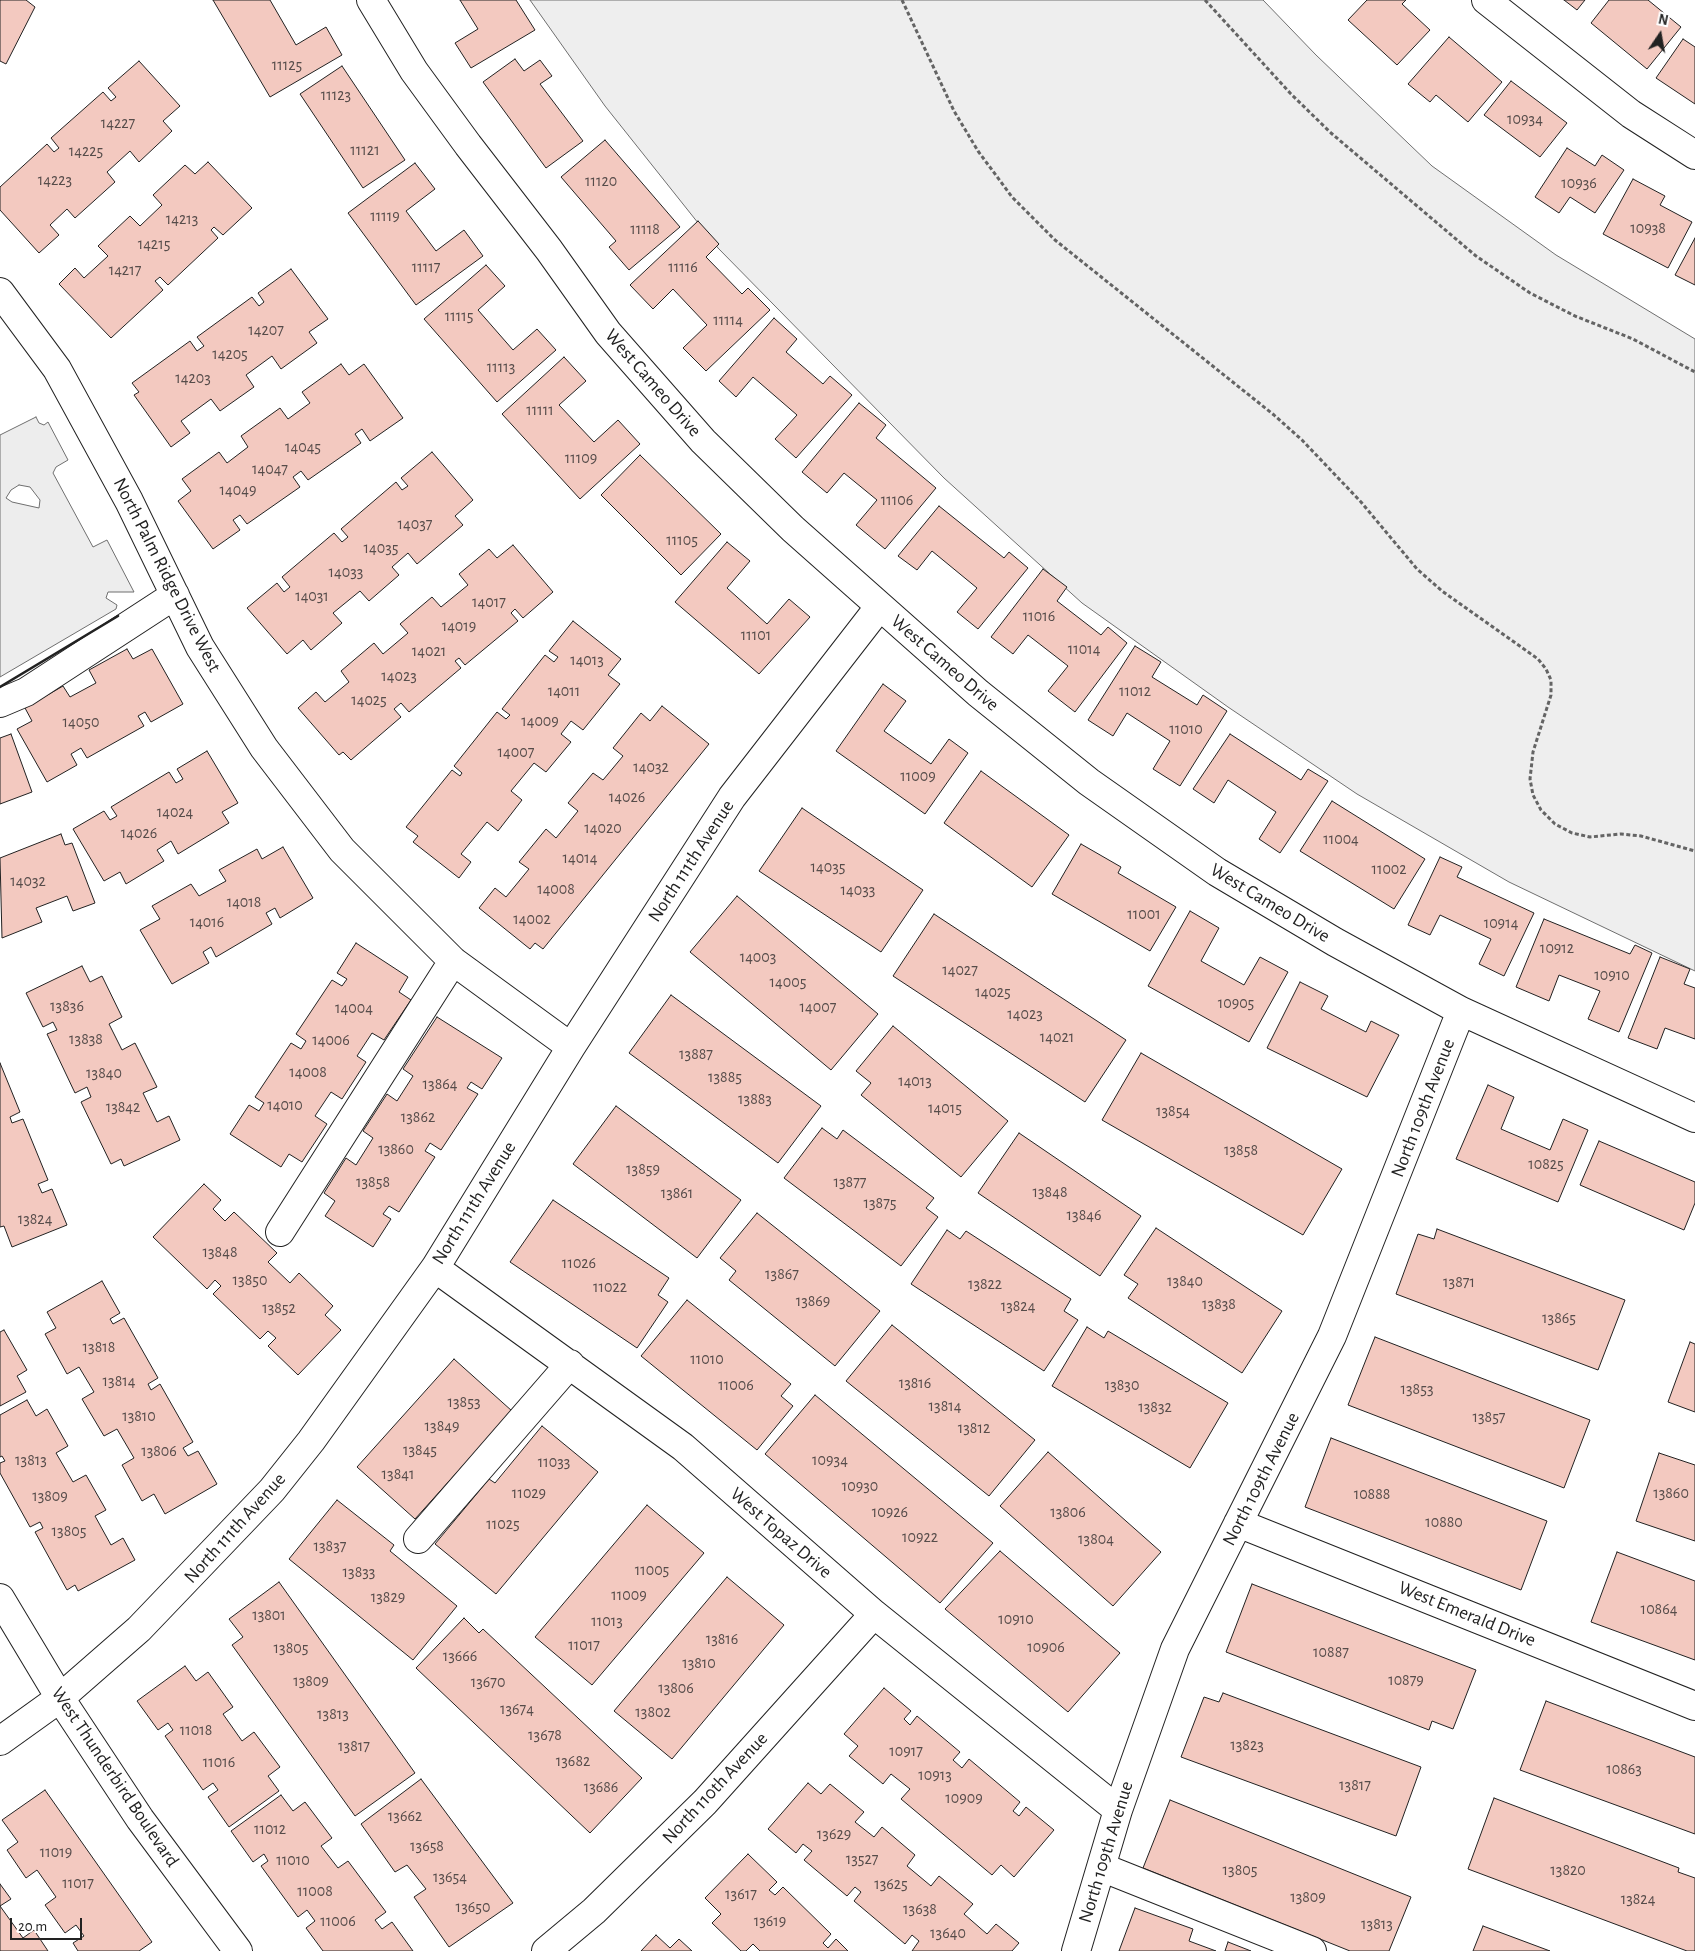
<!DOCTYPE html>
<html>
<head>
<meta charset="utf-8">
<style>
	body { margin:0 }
	#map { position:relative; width:1695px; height:1951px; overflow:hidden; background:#fff; font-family:"Alegreya Sans",sans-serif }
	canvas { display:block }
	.north { position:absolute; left:1635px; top:10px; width:50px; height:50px; -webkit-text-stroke:4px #fff; paint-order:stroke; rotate:12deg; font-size:14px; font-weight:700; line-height:20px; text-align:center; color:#222 }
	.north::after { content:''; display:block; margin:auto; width:18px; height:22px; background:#222; clip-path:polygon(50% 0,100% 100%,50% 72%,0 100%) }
	.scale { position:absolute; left:10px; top:1918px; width:72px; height:22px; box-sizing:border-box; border:2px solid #222; border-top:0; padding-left:6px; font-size:15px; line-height:18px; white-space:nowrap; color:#222; -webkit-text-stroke:4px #fff; paint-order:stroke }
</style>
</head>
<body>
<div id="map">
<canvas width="1695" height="1951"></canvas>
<div class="north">N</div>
<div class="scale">20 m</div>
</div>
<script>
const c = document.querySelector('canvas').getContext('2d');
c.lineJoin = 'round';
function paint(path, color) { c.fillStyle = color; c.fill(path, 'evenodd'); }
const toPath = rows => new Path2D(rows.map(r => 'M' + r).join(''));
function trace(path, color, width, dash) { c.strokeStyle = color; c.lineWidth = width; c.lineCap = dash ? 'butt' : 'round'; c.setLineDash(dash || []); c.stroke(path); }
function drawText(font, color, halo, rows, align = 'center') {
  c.font = font + ' "Alegreya Sans",sans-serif'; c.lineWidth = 4; c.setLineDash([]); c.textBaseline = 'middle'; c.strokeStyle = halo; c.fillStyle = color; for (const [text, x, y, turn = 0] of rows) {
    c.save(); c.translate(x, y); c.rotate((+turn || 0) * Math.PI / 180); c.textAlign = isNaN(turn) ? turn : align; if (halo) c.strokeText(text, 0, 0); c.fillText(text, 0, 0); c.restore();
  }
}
const green = toPath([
	[530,0,1263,0,1316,55,1432,166,1556,255,1695,339,1695,971,1509,882,1357,794,1228,707,1082,603,944,478,718,248,605,106,530,0]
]);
paint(green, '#eee');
trace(green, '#6f6f6f', 1);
const parking = toPath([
	[36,417,39,423,44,425,48,422,68,460,56,467,53,473,93,547,107,540,134,592,108,592,106,598,117,605,116,609,0,677,0,435,36,417],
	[19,485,30,487,40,500,39,508,12,502,6,498,11,490,19,485]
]);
paint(parking, '#ededed');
trace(parking, '#6f6f6f', 1);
const building = toPath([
	[0,0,26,0,35,7,6,64,0,61,0,0],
	[213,0,270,0,296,45,326,27,342,55,270,97,213,0],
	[460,0,516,0,535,30,471,68,455,43,478,29,460,0],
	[1367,0,1406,0,1402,4,1430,30,1397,65,1348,20,1367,0],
	[1564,0,1585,0,1577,10,1564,0],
	[1609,0,1648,0,1681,27,1647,69,1591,23,1609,0],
	[1449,37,1502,82,1468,122,1436,95,1430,102,1408,84,1449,37],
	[1683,39,1695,47,1695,104,1656,78,1683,39],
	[515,59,524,71,540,60,552,76,540,84,583,141,546,168,483,82,515,59],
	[139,61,180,106,163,121,172,131,139,162,130,151,107,172,115,182,75,218,67,209,50,225,59,235,39,253,0,210,0,187,47,144,54,152,59,148,51,138,103,92,111,101,116,97,108,88,139,61],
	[342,66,405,160,363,188,300,94,342,66],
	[1511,81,1567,123,1540,157,1484,115,1511,81],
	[605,140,680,227,629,270,609,247,616,241,561,177,605,140],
	[1567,148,1595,166,1602,155,1624,170,1595,213,1570,197,1559,213,1535,197,1567,148],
	[208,162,252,208,223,235,214,227,211,230,218,238,168,285,160,277,155,281,163,290,111,338,59,284,75,268,84,278,108,256,98,246,130,216,140,226,162,205,153,195,185,165,195,174,208,162],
	[415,163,435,189,406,211,436,251,464,230,483,256,416,305,348,213,415,163],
	[1633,179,1665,196,1660,205,1692,222,1668,268,1603,234,1633,179],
	[698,221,719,244,706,257,742,294,748,288,770,310,706,371,683,348,707,325,673,289,653,309,630,285,698,221],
	[1695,238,1695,285,1675,275,1695,238],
	[486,265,505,286,478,310,513,350,537,329,556,350,497,402,424,319,486,265],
	[291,269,328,319,309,332,317,343,281,369,272,356,246,375,254,387,220,411,211,399,181,421,190,433,171,447,134,395,139,392,132,383,190,341,197,351,204,346,197,337,252,297,259,306,264,302,258,293,291,269],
	[774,318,797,339,786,352,823,384,830,376,852,395,796,458,775,439,797,415,753,377,736,397,719,381,774,318],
	[564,357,586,381,559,405,594,442,618,420,640,444,580,499,502,414,564,357],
	[341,364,349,375,364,364,403,418,370,441,362,429,355,434,361,443,308,480,301,471,293,477,300,487,247,524,240,515,233,520,240,530,213,549,178,501,191,491,182,479,219,452,227,463,248,447,241,436,280,408,288,419,310,403,302,392,341,364],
	[859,403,886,425,876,438,936,488,885,549,856,525,877,500,844,473,827,493,802,472,859,403],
	[432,452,473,500,455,516,463,525,417,564,408,553,392,567,399,575,369,601,360,591,333,613,342,623,311,650,303,640,287,654,247,608,277,583,284,592,290,587,282,577,334,533,342,542,348,537,341,529,396,482,402,490,408,486,401,478,432,452],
	[640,455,721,534,681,575,601,495,640,455],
	[939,506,1004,558,1009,552,1028,568,978,629,957,612,977,588,932,551,917,570,898,556,939,506],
	[727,542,750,561,727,588,767,624,789,599,810,617,759,674,675,602,727,542],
	[513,545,553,592,523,618,515,609,511,613,518,621,465,665,459,658,455,661,461,668,409,712,401,703,394,709,401,717,351,760,343,752,339,755,298,708,316,692,325,702,349,682,341,671,374,643,383,654,408,633,400,624,432,597,441,607,468,585,459,574,489,549,497,558,513,545],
	[1043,569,1067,587,1057,601,1101,635,1108,627,1127,643,1075,712,1048,691,1068,666,1028,635,1013,654,991,637,1043,569],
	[573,621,621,659,608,675,620,684,583,730,571,721,561,734,571,742,546,772,534,763,511,791,522,800,498,831,487,822,461,854,471,862,459,878,413,842,418,836,406,827,452,770,460,776,462,773,454,766,497,712,506,719,510,715,502,709,545,655,554,662,558,657,549,651,573,621],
	[1135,646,1161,662,1152,677,1197,705,1203,695,1227,711,1180,786,1153,769,1170,741,1127,713,1113,736,1088,720,1135,646],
	[127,649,133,659,152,649,183,704,151,722,145,712,138,716,144,726,87,758,81,748,71,754,77,765,47,782,17,729,32,721,25,708,63,686,70,697,96,683,89,670,127,649],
	[883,684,906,701,884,731,931,764,949,739,968,753,925,814,836,751,883,684],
	[662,706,709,744,543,949,535,943,530,949,479,908,495,888,506,897,529,869,519,862,546,829,556,838,578,811,568,803,593,773,603,780,623,756,613,748,641,713,650,721,662,706],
	[11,734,32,792,0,804,0,738,11,734],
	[1230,734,1301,780,1308,769,1328,781,1280,853,1259,839,1276,812,1228,780,1214,803,1193,789,1230,734],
	[207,751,238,803,222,812,229,823,178,854,171,841,157,850,164,861,126,884,120,872,104,881,73,829,104,811,110,820,117,816,111,807,169,772,176,783,183,779,177,769,207,751],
	[981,771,1069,835,1032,887,944,823,981,771],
	[1332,801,1425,859,1394,909,1300,851,1332,801],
	[802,808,923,890,881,952,759,871,802,808],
	[61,834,65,845,72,843,95,903,73,911,67,896,36,908,42,922,2,938,0,858,61,834],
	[1081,844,1121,867,1118,873,1176,907,1150,951,1052,894,1081,844],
	[283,847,313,898,280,918,275,908,266,913,272,924,216,957,211,947,203,952,209,963,172,984,140,930,160,919,152,906,191,884,199,896,226,881,219,870,257,849,262,859,283,847],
	[1440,857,1462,867,1457,877,1534,913,1504,976,1479,964,1491,939,1440,915,1430,935,1408,925,1440,857],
	[737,896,878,1014,831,1070,690,952,737,896],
	[1190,911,1219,928,1201,961,1244,985,1260,957,1288,972,1249,1042,1148,986,1190,911],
	[934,914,1126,1040,1085,1102,893,976,934,914],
	[1544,919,1630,954,1635,945,1652,953,1619,1032,1588,1019,1600,991,1559,975,1549,1001,1516,987,1544,919],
	[356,943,408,977,399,992,411,1000,384,1040,372,1033,357,1056,366,1062,342,1099,331,1092,315,1116,327,1124,302,1162,289,1154,281,1167,230,1134,249,1105,259,1111,264,1103,255,1097,291,1043,301,1049,306,1041,296,1034,332,980,342,986,347,979,337,973,356,943],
	[1660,957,1690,969,1684,984,1695,988,1695,1039,1665,1028,1657,1049,1628,1038,1660,957],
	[82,966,90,982,102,976,122,1017,109,1024,122,1050,135,1043,157,1087,143,1093,157,1122,169,1116,180,1140,124,1166,121,1159,111,1164,81,1102,91,1097,87,1087,75,1093,47,1034,57,1030,53,1022,43,1027,26,993,82,966],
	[1300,982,1328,996,1321,1009,1366,1032,1371,1021,1399,1035,1367,1097,1267,1048,1300,982],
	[671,995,821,1106,778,1163,629,1053,671,995],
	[437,1017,502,1058,482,1089,471,1082,467,1088,478,1094,441,1150,430,1143,425,1151,435,1157,399,1212,389,1206,383,1214,391,1219,373,1247,325,1216,335,1201,324,1193,346,1158,356,1165,373,1138,363,1131,387,1094,397,1101,413,1076,403,1069,437,1017],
	[893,1026,1008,1121,961,1177,861,1095,871,1083,856,1071,893,1026],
	[1141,1053,1342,1169,1303,1235,1102,1120,1141,1053],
	[0,1063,20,1112,10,1117,12,1123,23,1119,48,1180,38,1184,42,1193,52,1189,67,1225,12,1247,4,1226,0,1227,0,1063],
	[1488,1085,1514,1097,1501,1129,1550,1150,1563,1119,1588,1130,1558,1202,1456,1159,1488,1085],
	[616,1106,741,1200,697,1258,573,1164,616,1106],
	[822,1128,837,1139,843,1130,934,1198,926,1208,938,1217,901,1266,784,1178,822,1128],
	[1019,1133,1141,1216,1100,1276,978,1193,1019,1133],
	[1599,1141,1695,1182,1695,1203,1684,1230,1580,1185,1599,1141],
	[204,1184,221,1200,213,1209,225,1221,234,1212,277,1253,268,1262,290,1283,299,1273,333,1306,325,1315,341,1330,298,1375,268,1346,276,1338,268,1331,260,1339,213,1294,221,1286,215,1280,207,1289,153,1237,204,1184],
	[553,1200,669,1278,658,1295,668,1302,637,1348,510,1262,553,1200],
	[757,1213,880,1311,835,1366,729,1280,736,1271,720,1258,757,1213],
	[1156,1228,1282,1311,1242,1373,1128,1298,1138,1284,1124,1275,1156,1228],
	[1437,1229,1625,1300,1598,1370,1396,1294,1418,1234,1434,1239,1437,1229],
	[947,1230,960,1239,966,1231,1071,1299,1064,1311,1078,1320,1044,1371,911,1284,947,1230],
	[102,1281,120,1313,110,1319,113,1324,124,1318,158,1378,148,1384,151,1390,160,1384,193,1442,183,1448,188,1456,198,1451,217,1484,165,1514,154,1494,142,1501,122,1465,134,1458,117,1429,104,1436,82,1399,94,1392,79,1367,67,1374,45,1334,56,1328,47,1312,102,1281],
	[687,1300,791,1384,781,1396,793,1406,757,1450,641,1356,687,1300],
	[892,1325,1035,1440,989,1496,846,1381,892,1325],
	[1087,1327,1104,1338,1108,1331,1228,1403,1190,1468,1052,1386,1087,1327],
	[4,1330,27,1370,17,1376,26,1392,0,1406,0,1332,4,1330],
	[1375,1337,1590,1420,1564,1488,1348,1405,1375,1337],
	[1690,1342,1695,1344,1695,1412,1668,1402,1690,1342],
	[454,1359,512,1411,415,1519,357,1467,454,1359],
	[815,1395,993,1543,940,1603,765,1454,815,1395],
	[27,1400,36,1416,47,1409,68,1446,56,1453,73,1482,86,1475,106,1510,95,1516,111,1545,123,1538,135,1560,78,1591,75,1585,67,1590,35,1532,43,1528,40,1522,30,1527,0,1473,0,1463,5,1461,2,1456,0,1457,0,1415,27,1400],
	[542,1426,598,1472,496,1594,435,1544,489,1479,495,1483,542,1426],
	[1331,1438,1547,1521,1521,1590,1305,1507,1331,1438],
	[1048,1452,1161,1552,1113,1606,1000,1506,1048,1452],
	[1659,1453,1695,1465,1695,1541,1636,1521,1659,1453],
	[337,1500,394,1545,390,1551,457,1606,413,1660,289,1559,337,1500],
	[647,1505,704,1553,592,1685,535,1637,647,1505],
	[1000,1551,1120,1653,1068,1712,945,1609,1000,1551],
	[1617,1552,1695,1581,1695,1660,1591,1622,1617,1552],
	[727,1577,784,1625,672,1759,614,1711,727,1577],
	[279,1582,415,1773,355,1816,232,1645,243,1637,229,1619,279,1582],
	[1252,1584,1476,1670,1453,1729,1432,1721,1429,1730,1226,1652,1252,1584],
	[464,1618,479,1633,483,1629,642,1778,590,1833,416,1668,464,1618],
	[185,1666,196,1681,208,1672,233,1707,223,1714,242,1741,254,1732,280,1767,268,1776,279,1791,229,1827,208,1797,218,1790,213,1783,203,1790,165,1736,173,1730,168,1723,158,1730,137,1701,185,1666],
	[884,1688,911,1711,904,1719,910,1725,917,1716,960,1752,953,1760,962,1768,969,1759,1020,1802,1013,1811,1019,1816,1026,1807,1054,1830,1014,1877,1001,1865,992,1875,901,1799,910,1789,891,1774,883,1784,849,1756,858,1746,844,1734,884,1688],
	[1223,1693,1421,1767,1396,1836,1181,1757,1204,1697,1219,1702,1223,1693],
	[1546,1701,1695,1757,1695,1834,1520,1770,1546,1701],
	[421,1779,513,1903,449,1947,414,1897,426,1889,407,1865,395,1872,361,1824,421,1779],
	[808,1783,821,1794,830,1784,864,1812,855,1822,874,1837,882,1827,915,1855,907,1866,931,1886,939,1876,973,1904,964,1914,987,1934,996,1924,1019,1943,1012,1951,912,1951,919,1941,912,1935,905,1944,854,1901,861,1892,855,1887,847,1896,804,1860,812,1851,803,1844,796,1853,768,1829,808,1783],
	[45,1790,152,1942,139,1951,78,1951,73,1943,84,1936,76,1925,65,1933,45,1905,56,1897,37,1870,26,1878,7,1850,18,1842,2,1820,45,1790],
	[281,1795,293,1811,305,1802,332,1838,321,1846,338,1868,348,1861,386,1912,375,1920,382,1929,392,1922,413,1951,323,1951,306,1928,315,1921,307,1910,298,1917,261,1866,268,1861,264,1854,253,1862,231,1831,281,1795],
	[1494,1798,1679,1868,1678,1872,1695,1878,1695,1951,1687,1951,1468,1869,1494,1798],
	[1170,1800,1411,1897,1389,1951,1350,1951,1143,1868,1170,1800],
	[748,1854,777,1882,769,1890,775,1895,783,1887,831,1934,823,1943,828,1948,836,1939,848,1951,760,1951,753,1944,746,1951,741,1951,712,1923,721,1914,705,1898,748,1854],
	[0,1884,11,1899,0,1906,23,1938,34,1930,48,1951,0,1951,0,1884],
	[1135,1908,1193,1929,1189,1941,1216,1951,1119,1951,1135,1908],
	[1483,1926,1550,1951,1473,1951,1483,1926],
	[656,1935,670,1948,679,1939,692,1951,641,1951,656,1935],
	[1228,1942,1251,1951,1225,1951,1228,1942]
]);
paint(building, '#f3c9c0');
trace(building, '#222', 1);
const minor = toPath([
	[371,0,414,71,468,145,549,250,608,333,703,441,793,529,978,693,1089,782,1217,872,1335,942,1461,1011,1695,1118],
	[1486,0,1631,114,1695,155],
	[0,292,57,369,129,501,200,647,264,748,342,850,453,961,571,1047],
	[0,703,26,692,175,595],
	[280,1232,453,961],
	[435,1268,683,1447,874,1614,1118,1810],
	[1238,1523,1695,1706],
	[418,1539,570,1364],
	[0,1598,60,1698,140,1819,238,1951],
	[0,1741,60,1698,139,1629,272,1490,311,1441,435,1268,571,1047,732,797,880,606],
	[1101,1867,1312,1951],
	[546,1951,594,1911,705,1802,874,1614],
	[1076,1951,1118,1810,1175,1649,1332,1336,1461,1011]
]);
trace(minor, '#222', 30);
trace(toPath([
	[902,0,954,111,978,151,1012,197,1055,240,1274,415,1302,440,1361,502,1417,569,1442,591,1538,659,1546,669,1551,680,1551,695,1533,752,1530,779,1533,795,1541,810,1555,824,1572,833,1590,837,1621,834,1641,836,1695,851],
	[1205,0,1291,94,1331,133,1476,256,1530,293,1575,316,1633,339,1695,372]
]), '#646464', 3, [4, 2.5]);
trace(minor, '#fff', 28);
trace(toPath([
	[0,687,118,616]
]), '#222', 2.5);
drawText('16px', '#564c4a', null, [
	["11125",287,65],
	["11123",336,95],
	["10934",1525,119],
	["14227",118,123],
	["11121",365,150],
	["14225",86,151],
	["14223",55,180],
	["11120",601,181],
	["10936",1579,183],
	["11119",385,216],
	["14213",182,219],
	["10938",1648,228],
	["11118",645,229],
	["14215",154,244],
	["11117",426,267],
	["11116",683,267],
	["14217",125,270],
	["11115",459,316],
	["11114",728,320],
	["14207",266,330],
	["14205",230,354],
	["11113",501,367],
	["14203",193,378],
	["11111",540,410],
	["14045",303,447],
	["11109",581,458],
	["14047",270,469],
	["14049",238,490],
	["11106",897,500],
	["14037",415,524],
	["11105",682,540],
	["14035",381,548],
	["14033",346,572],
	["14031",312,596],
	["14017",489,602],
	["11016",1039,616],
	["14019",459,626],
	["11101",756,635],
	["11014",1084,649],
	["14021",429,651],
	["14013",587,660],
	["14023",399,676],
	["14011",564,691],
	["11012",1135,691],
	["14025",369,700],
	["14009",540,721],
	["14050",81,722],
	["11010",1186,729],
	["14007",516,752],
	["14032",651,767],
	["11009",918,776],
	["14026",627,797],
	["14024",175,812],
	["14020",603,828],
	["14026",139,833],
	["11004",1341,839],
	["14014",580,858],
	["14035",828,867],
	["11002",1389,869],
	["14032",28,881],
	["14008",556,889],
	["14033",858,890],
	["14018",244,902],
	["11001",1144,914],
	["14002",532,919],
	["14016",207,922],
	["10914",1501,923],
	["10912",1557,948],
	["14003",758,957],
	["14027",960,970],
	["10910",1612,975],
	["14005",788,982],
	["14025",993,992],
	["10905",1236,1003],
	["13836",67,1006],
	["14007",818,1007],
	["14004",354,1008],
	["14023",1025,1014],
	["14021",1057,1037],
	["13838",86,1039],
	["14006",331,1040],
	["13887",696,1054],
	["14008",308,1072],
	["13840",104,1073],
	["13885",725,1077],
	["14013",915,1081],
	["13864",440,1084],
	["13883",755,1099],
	["14010",285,1105],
	["13842",123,1107],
	["14015",945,1108],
	["13854",1173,1111],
	["13862",418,1117],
	["13860",396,1149],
	["13858",1241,1150],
	["10825",1546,1164],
	["13859",643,1169],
	["13858",373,1182],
	["13877",850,1182],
	["13848",1050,1192],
	["13861",677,1193],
	["13875",880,1203],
	["13846",1084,1215],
	["13824",35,1219],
	["13848",220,1252],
	["11026",579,1263],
	["13867",782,1274],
	["13850",250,1280],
	["13840",1185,1281],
	["13871",1459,1282],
	["13822",985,1284],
	["11022",610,1287],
	["13869",813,1301],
	["13838",1219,1304],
	["13824",1018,1306],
	["13852",279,1308],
	["13865",1559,1318],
	["13818",99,1347],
	["11010",707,1359],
	["13814",119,1381],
	["13816",915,1383],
	["11006",736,1385],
	["13830",1122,1385],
	["13853",1417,1389],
	["13853",464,1402],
	["13814",945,1406],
	["13832",1155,1407],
	["13810",139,1416],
	["13857",1489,1417],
	["13849",442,1426],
	["13812",974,1428],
	["13845",420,1450],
	["13806",159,1451],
	["13813",31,1460],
	["10934",830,1460],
	["11033",554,1462],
	["13841",398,1474],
	["10930",860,1486],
	["11029",529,1493],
	["13860",1671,1493],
	["10888",1372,1494],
	["13809",50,1496],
	["10926",890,1512],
	["13806",1068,1512],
	["10880",1444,1522],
	["11025",503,1524],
	["13805",69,1531],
	["10922",920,1537],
	["13804",1096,1539],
	["13837",330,1546],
	["11005",652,1570],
	["13833",359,1572],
	["11009",629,1595],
	["13829",388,1597],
	["10864",1659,1609],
	["13801",269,1615],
	["10910",1016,1619],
	["11013",607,1621],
	["13816",722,1639],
	["11017",584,1645],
	["10906",1046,1647],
	["13805",291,1648],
	["10887",1331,1652],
	["13666",460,1656],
	["13810",699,1663],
	["10879",1406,1680],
	["13809",311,1681],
	["13670",488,1682],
	["13806",676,1688],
	["13674",517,1709],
	["13802",653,1712],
	["13813",333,1714],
	["11018",196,1730],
	["13678",545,1735],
	["13823",1247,1745],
	["13817",354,1746],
	["10917",906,1751],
	["13682",573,1761],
	["11016",219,1762],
	["10863",1624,1769],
	["10913",935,1775],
	["13817",1355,1785],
	["13686",601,1787],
	["10909",964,1798],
	["13662",405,1816],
	["11012",270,1829],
	["13629",834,1834],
	["13658",427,1846],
	["11019",56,1852],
	["13527",862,1859],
	["11010",293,1860],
	["13805",1240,1870],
	["13820",1568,1870],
	["13654",450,1877],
	["11017",78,1883],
	["13625",891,1884],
	["11008",315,1891],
	["13617",741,1894],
	["13809",1308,1897],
	["13824",1638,1899],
	["13650",473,1907],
	["13638",920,1909],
	["11006",338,1921],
	["13619",770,1921],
	["13813",1377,1924],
	["13640",948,1933]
]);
drawText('19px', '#222', '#fff', [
	["West Cameo Drive",653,383,49],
	["North Palm Ridge Drive West",167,575,63],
	["West Cameo Drive",945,663,41],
	["North 111th Avenue",691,861,-57],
	["West Cameo Drive",1270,903,31],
	["North 109th Avenue",1423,1108,-69],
	["North 111th Avenue",474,1203,-58],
	["North 109th Avenue",1261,1479,-63],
	["North 111th Avenue",235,1528,-48],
	["West Topaz Drive",781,1533,41],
	["West Emerald Drive",1467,1614,22],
	["West Thunderbird Boulevard",115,1777,56],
	["North 110th Avenue",715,1788,-47],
	["North 109th Avenue",1106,1852,-73]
]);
</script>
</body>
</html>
